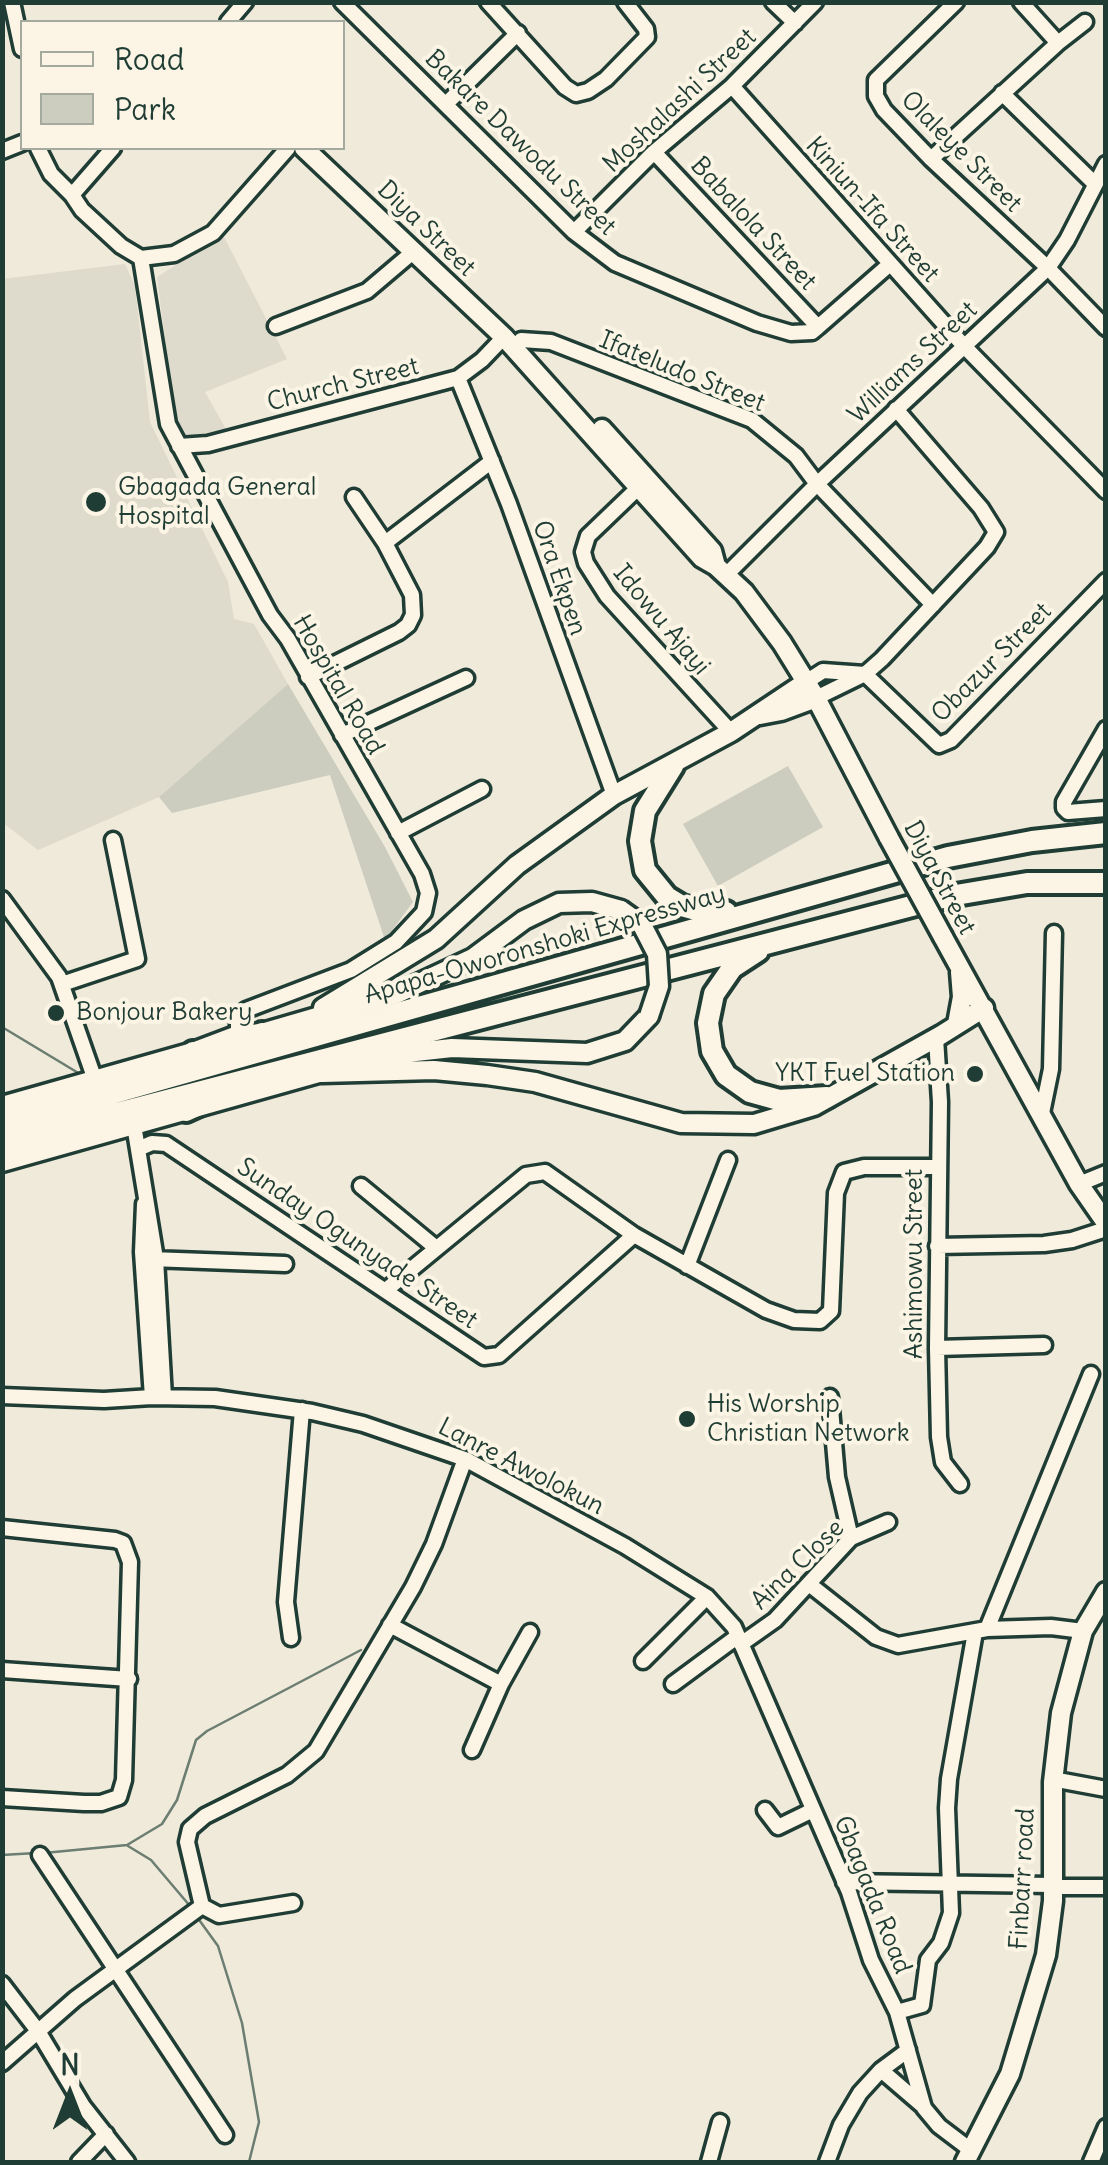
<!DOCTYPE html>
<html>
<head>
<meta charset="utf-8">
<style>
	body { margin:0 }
	#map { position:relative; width:1108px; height:2165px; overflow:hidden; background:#efeada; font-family:Delius,sans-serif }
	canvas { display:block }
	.frame { position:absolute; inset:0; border:5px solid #1f3d34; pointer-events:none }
	.legend { position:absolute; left:20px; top:20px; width:325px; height:130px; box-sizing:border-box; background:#fcf5e5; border:2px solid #a4ab9e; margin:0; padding:12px 18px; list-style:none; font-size:30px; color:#1f3d34 }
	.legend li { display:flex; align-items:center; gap:20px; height:50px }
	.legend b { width:50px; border:2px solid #a4ab9e }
	.north { position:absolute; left:20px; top:2045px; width:100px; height:100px; -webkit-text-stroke:8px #fcf5e5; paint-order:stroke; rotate:0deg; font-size:28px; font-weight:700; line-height:40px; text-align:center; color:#1f3d34 }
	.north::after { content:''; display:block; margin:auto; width:35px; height:45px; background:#1f3d34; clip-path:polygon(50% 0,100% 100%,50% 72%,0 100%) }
</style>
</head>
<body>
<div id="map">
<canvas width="1108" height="2165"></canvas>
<div class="frame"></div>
<ul class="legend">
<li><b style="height:12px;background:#fcf5e5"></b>Road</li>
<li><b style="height:28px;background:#cccdbf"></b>Park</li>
</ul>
<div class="north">N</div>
</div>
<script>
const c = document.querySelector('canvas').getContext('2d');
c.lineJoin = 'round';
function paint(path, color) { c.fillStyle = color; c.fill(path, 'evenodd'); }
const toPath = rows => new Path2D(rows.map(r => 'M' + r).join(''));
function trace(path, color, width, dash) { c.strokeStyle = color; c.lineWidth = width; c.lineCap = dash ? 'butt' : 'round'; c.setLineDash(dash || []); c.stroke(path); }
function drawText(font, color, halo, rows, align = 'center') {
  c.font = font + ' Delius,sans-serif'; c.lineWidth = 8; c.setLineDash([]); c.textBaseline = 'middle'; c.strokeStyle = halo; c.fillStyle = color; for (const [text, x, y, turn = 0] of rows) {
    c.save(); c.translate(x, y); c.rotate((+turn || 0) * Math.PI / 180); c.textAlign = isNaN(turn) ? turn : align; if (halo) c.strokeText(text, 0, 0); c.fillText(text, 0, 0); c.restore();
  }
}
paint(toPath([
	[223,235,287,359,205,392,226,429,187,444,175,418,157,277],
	[125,264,135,286,150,422,228,582,234,619,254,624,288,684,159,797,38,850,3,823,2,279]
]), '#dedbcc');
paint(toPath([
	[288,684,385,847,413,902,385,940,330,775,172,813,159,797],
	[788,766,823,827,718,886,683,824]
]), '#cccdbf');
trace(toPath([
	[2,1027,80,1074],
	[128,1846,151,1860,190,1906],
	[44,1853,127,1845,162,1824,177,1800,196,1740,207,1731,361,1650],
	[2,1855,36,1853],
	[197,1917,218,1946,242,2023,259,2122,249,2162]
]), '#6c7d71', 2.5);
const minor = toPath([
	[12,2,22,49],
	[342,2,574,232,615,263,757,323,791,333,812,332,818,327,890,264],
	[488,2,565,87,576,94,588,91,606,79,647,37,646,29,625,2],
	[773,2,795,23],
	[956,2,876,80,876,96,884,110,931,159,1048,268,1106,328],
	[1021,2,1058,43],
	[228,22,245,2],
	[732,86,963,345,1106,491],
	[1002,93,1094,183],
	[446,104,518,33],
	[38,148,51,174,72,195,82,210,121,246,141,258],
	[2,151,22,143],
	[654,152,818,327],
	[931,159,1058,43,1085,22],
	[72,195,113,148],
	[574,232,654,152,732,86,815,2],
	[141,258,168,424,270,615,288,639,422,874,428,893,424,912,396,942,351,970,246,1010,238,1019,238,1035],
	[141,258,174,254,213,233,288,148],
	[276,326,367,291,413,252],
	[521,340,551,342,752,420,796,456,817,484,933,605],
	[458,378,509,504,614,795],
	[179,446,208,444,458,378,482,360,504,337],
	[638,488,588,536,583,552,586,563,607,596,731,732],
	[385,543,492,461],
	[726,575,817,484,1048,268,1067,240,1106,164],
	[308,677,399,632,408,625,413,615,412,595,385,543,354,497],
	[806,682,823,671,865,674,939,745,951,740,1106,581],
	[816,698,865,674,882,659,987,547,996,532,981,508,896,409],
	[1106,729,1064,802,1064,808,1068,812,1106,809],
	[342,735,466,678],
	[398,833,482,789],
	[2,899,59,977,95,1080],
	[62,984,137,959,113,840],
	[936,1038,940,1102,937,1348,939,1437,943,1462,960,1484],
	[1042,1113,1051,1069,1054,933],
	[134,1125,156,1259,164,1397],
	[138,1149,152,1143,166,1144,484,1357,499,1355,634,1235],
	[1079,1184,1106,1173],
	[361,1186,435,1247],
	[144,1204,142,1252,152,1397],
	[937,1246,1044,1244,1072,1240,1106,1229],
	[151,1259,285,1264],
	[687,1266,728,1160],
	[386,1290,526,1175,545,1172,634,1235,766,1310,794,1320,820,1321,831,1311,836,1193,844,1172,864,1167,938,1167],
	[937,1348,1044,1345],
	[2,1396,104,1400,152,1397,215,1398,312,1412,363,1424,465,1459,625,1546,707,1597,734,1627,849,1892,871,1960,897,2012,924,2108,939,2126,972,2151],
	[830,1397,837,1477,851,1538],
	[2,1528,115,1540,123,1543,130,1562,124,1780,119,1797,101,1803,84,1803,2,1798],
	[809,1584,876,1637,898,1645,987,1629,1051,1627,1083,1631],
	[390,1625,501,1684],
	[987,1629,1091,1374],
	[291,1638,286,1602,302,1410],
	[741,1644,775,1620,851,1538,888,1522],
	[643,1661,707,1597],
	[2,1670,129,1679],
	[673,1684,738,1636],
	[472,1750,501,1684,530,1632],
	[1063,1781,1106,1789],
	[765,1810,778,1827,813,1810],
	[40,1855,225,2135],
	[844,1882,1052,1885],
	[1062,1887,1106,1887],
	[202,1906,219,1915,293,1903],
	[2,1984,38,2031,83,2106,127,2162],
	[897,2012,922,2005,928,1960,941,1943,951,1913,947,1808,949,1779,975,1632],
	[2,2063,75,1999,202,1906,187,1842,190,1829,205,1816,287,1775,316,1751,413,1587,434,1544,465,1459],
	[881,2070,924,2107],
	[79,2162,106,2134],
	[709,2162,720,2122],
	[827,2162,841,2125,860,2093,881,2070,908,2050],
	[1091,2162,1106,2127]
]);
const major = toPath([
	[304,148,504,337,702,558,716,566,744,592,782,643,816,698,889,838],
	[602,429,712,551,716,566],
	[760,715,781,711,816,698],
	[943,937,1079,1184,1106,1223],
	[323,1008,436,939,517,865,614,795,731,732,806,682],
	[957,1024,962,997,960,972],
	[322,1073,434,1070,487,1075,535,1082,681,1123,754,1124,814,1106,941,1035,984,1008],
	[2,1106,193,1052,238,1035,262,1033,396,994,473,958,524,920,559,903,592,902,621,910],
	[2,1162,379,1056,452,1048,587,1053,625,1041,649,1016],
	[965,2162,1010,2074,1046,1955,1053,1901,1053,1782,1061,1713,1083,1631,1106,1592]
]);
const highway = toPath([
	[673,766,645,811,640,841,645,870,667,897,682,906,700,911,726,912],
	[758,951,732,968,714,994,708,1023,712,1051,726,1075,750,1092,779,1100,827,1097],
	[193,1052,239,1052],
	[227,1057,262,1033],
	[186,1111,221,1095],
	[2,1125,948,857,1032,841,1106,833],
	[2,1143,950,896,1027,883,1106,883]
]);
trace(minor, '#1f3d34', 21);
trace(major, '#1f3d34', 25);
trace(highway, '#1f3d34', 28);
trace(minor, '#fcf5e5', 14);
trace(major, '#fcf5e5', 18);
trace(highway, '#fcf5e5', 20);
const majorBridge = toPath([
	[889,838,943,937],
	[621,910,642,925,657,954,659,986,649,1016]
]);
trace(majorBridge, '#1f3d34', 25, []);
trace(majorBridge, '#fcf5e5', 18);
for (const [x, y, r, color] of [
	[96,502,12,"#1f3d34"],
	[56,1013,10,"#1f3d34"],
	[975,1074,10,"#1f3d34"],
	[687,1419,10,"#1f3d34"]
]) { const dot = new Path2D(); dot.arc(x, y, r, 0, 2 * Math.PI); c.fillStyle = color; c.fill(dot); trace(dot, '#fcf5e5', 4); }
drawText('25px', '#1f3d34', '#fcf5e5', [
	["Moshalashi Street",680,101,-43],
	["Bakare Dawodu Street",520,143,44],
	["Olaleye Street",961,152,45],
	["Kiniun-Ifa Street",872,210,48],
	["Babalola Street",753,224,47],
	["Diya Street",426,229,44],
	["Williams Street",913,363,-43],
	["Ifateludo Street",682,372,22],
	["Church Street",343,385,-14],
	["Ora Ekpen",559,578,71],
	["Idowu Ajayi",661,620,50],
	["Obazur Street",992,663,-45],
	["Hospital Road",338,685,60],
	["Diya Street",939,878,62],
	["Apapa-Oworonshoki Expressway",545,945,-16],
	["Sunday Ogunyade Street",357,1244,34],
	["Ashimowu Street",915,1264,-90],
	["Lanre Awolokun",521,1467,27],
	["Aina Close",798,1565,-44],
	["Finbarr road",1023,1879,-87],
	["Gbagada Road",872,1895,68]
]);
drawText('25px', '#1f3d34', '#fcf5e5', [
	["Gbagada General",118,488],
	["Hospital",118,517],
	["Bonjour Bakery",76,1013],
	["YKT Fuel Station",955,1074,"right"],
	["His Worship",707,1405],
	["Christian Network",707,1434]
], 'left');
</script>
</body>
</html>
